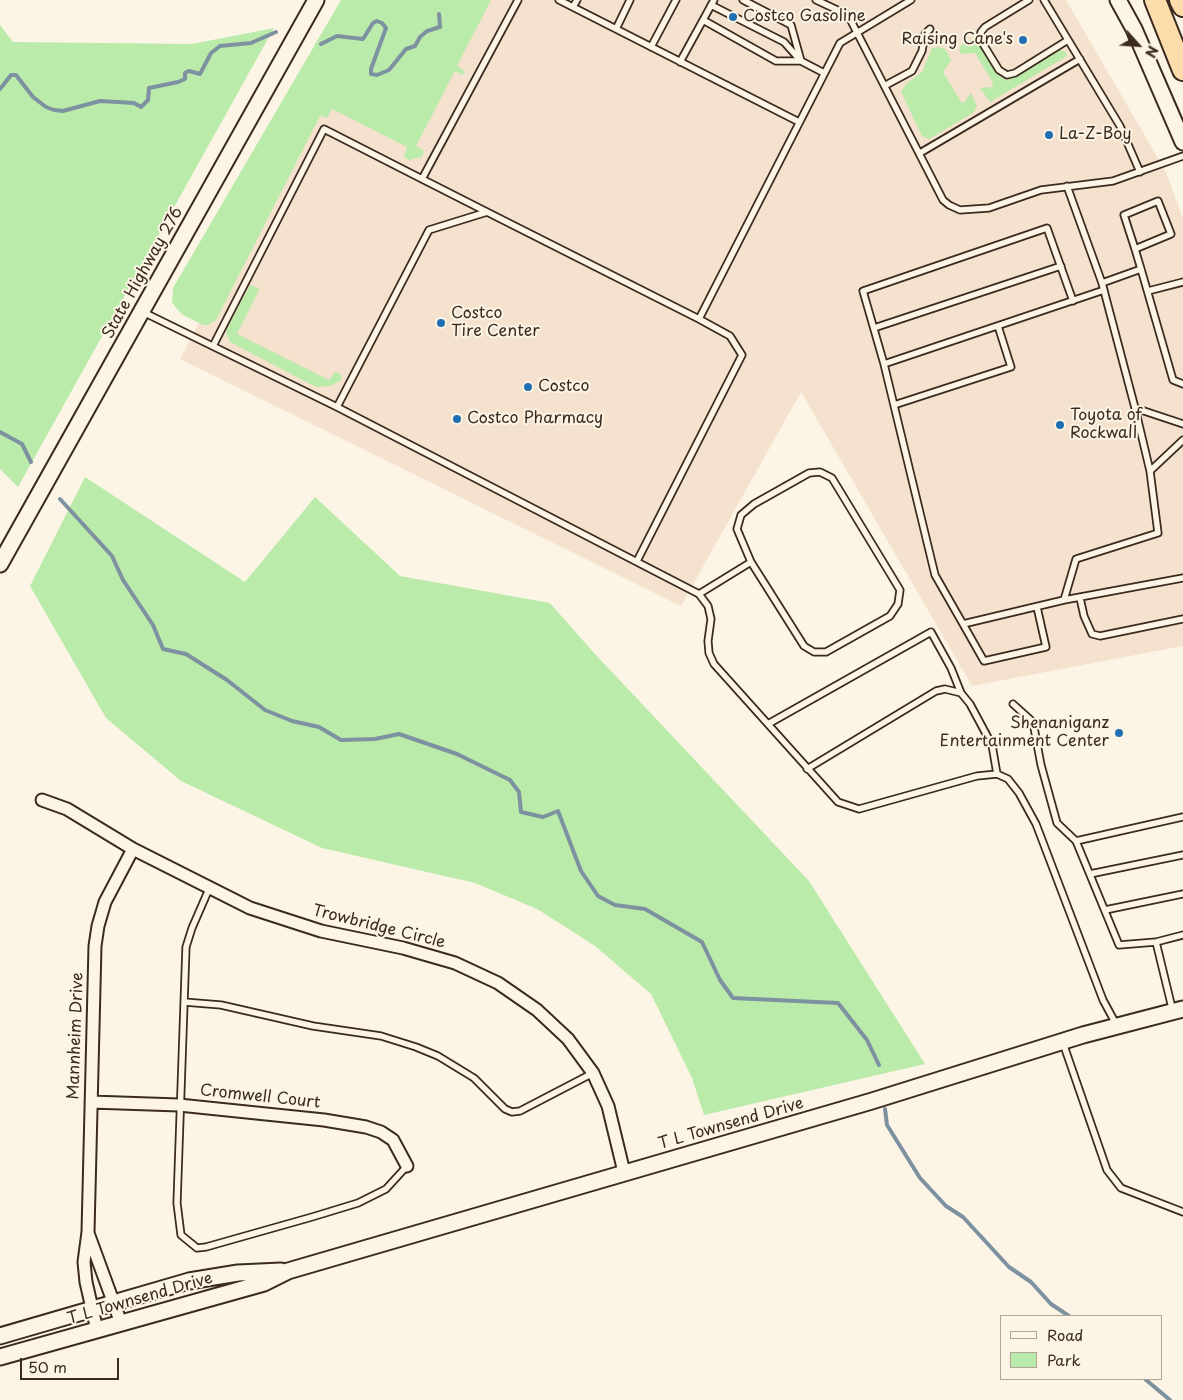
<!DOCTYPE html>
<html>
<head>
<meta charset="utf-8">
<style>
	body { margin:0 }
	#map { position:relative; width:1183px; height:1400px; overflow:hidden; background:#fcf5e5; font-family:"Playpen Sans",sans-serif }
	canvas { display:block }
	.legend { position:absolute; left:1000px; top:1315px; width:162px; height:65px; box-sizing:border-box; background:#fcf5e5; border:1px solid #afa495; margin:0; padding:6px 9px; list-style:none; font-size:15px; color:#3b2a1e }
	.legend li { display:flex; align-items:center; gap:10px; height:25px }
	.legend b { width:25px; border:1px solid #afa495 }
	.north { position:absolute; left:1113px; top:20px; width:50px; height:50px; -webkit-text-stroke:4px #fcf5e5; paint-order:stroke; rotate:116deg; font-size:14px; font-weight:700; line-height:20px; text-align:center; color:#3b2a1e }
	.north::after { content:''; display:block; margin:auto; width:18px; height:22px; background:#3b2a1e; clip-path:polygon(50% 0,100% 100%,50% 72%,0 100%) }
	.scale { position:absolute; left:20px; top:1358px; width:99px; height:22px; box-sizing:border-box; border:2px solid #3b2a1e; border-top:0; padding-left:6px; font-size:15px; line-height:18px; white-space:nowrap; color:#3b2a1e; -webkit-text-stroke:4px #fcf5e5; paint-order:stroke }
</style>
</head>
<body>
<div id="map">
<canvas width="1183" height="1400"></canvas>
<ul class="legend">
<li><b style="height:6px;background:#fcf5e5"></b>Road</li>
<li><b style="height:14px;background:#baebaa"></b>Park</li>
</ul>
<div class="north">N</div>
<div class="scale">50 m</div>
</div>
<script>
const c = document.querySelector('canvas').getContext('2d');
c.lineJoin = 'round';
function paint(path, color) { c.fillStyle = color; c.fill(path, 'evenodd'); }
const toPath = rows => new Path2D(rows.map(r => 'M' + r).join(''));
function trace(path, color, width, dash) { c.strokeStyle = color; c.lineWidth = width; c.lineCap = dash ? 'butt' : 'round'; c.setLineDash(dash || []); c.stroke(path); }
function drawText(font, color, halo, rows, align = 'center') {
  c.font = font + ' "Playpen Sans",sans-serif'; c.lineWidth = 4; c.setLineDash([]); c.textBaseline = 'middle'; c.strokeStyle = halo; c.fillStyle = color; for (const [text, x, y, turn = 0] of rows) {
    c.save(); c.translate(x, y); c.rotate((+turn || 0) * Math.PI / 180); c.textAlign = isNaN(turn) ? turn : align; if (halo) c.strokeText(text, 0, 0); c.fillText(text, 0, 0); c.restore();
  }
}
paint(toPath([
	[367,0,1066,0,1166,172,1183,219,1183,646,972,686,801,392,681,606,180,359]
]), '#f5e2ce');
paint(toPath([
	[341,0,491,0,457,66,466,72,462,75,455,71,416,146,424,151,422,157,409,160,404,157,407,147,332,109,327,118,320,116,216,320,208,325,203,325,183,315,177,309,172,302,173,288],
	[0,25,13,42,192,44,274,28,18,487,0,469],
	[975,37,998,75,1007,80,1060,50,1066,52,1067,56,990,102,980,88,992,87,993,83,975,53,962,54,959,52,961,45],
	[939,47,945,49,951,60,943,72,961,102,964,103,971,93,977,106,973,113,929,139,922,136,901,92,907,83,922,72,932,48],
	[250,285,259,288,259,290,237,334,329,380,335,372,342,375,341,380,331,386,316,387,230,342,226,333,227,329],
	[85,477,245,582,315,497,400,576,550,603,594,653,809,881,925,1064,704,1115,692,1078,651,994,595,946,564,926,537,909,475,883,322,848,181,781,106,718,30,586]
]), '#baebaa');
trace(toPath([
	[321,44,337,36,363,39,373,23,377,21,382,23,386,28,371,69,371,74,377,75,389,70,406,49,415,46,420,37,427,31,440,27,439,14],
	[0,89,11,75,16,75,33,97,46,107,54,110,63,111,100,101,134,103,141,107,148,100,149,88,178,82,185,79,185,73,189,71,200,74,211,53,220,46,251,43,276,32],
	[0,432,22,444,31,462],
	[60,499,112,556,123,580,153,625,163,649,186,654,227,680,265,710,292,721,319,727,341,740,375,739,399,734,457,754,510,780,519,792,521,812,543,817,558,811,581,871,598,896,615,905,645,909,702,942,720,980,733,998,838,1003,867,1040,879,1065],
	[885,1109,887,1125,920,1178,946,1206,963,1217,1009,1267,1031,1282,1051,1304,1069,1316],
	[1145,1379,1170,1400]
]), '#7e91a0', 4);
const lane = toPath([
	[559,0,799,122],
	[743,0,791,25,801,61,824,73],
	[816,0,848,15,943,200,949,205,960,210,989,208,1041,190,1113,181,1183,156],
	[1029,0,985,27,981,32,980,39,999,70,1007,75,1015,73,1068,40],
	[1044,0,1120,126,1140,172],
	[711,5,784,42,800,60],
	[573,7,577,0],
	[703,20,776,61,801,61],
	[616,29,630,0],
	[651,47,676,0],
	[680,62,714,0],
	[886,85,912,71,922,51,925,34,930,29],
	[920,153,1080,59],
	[422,179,487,212],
	[1067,186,1102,283,1135,408,1183,424],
	[1135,249,1171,234,1158,201,1124,215,1135,249,1141,269],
	[1102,283,1141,269,1173,380,1183,384],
	[1104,290,884,364,935,575,963,624,1064,600,1076,559,1158,533,1150,471,1183,440],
	[1148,291,1183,282],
	[143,312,337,407,699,594,708,606,711,619,708,641,709,653,714,664,838,802,859,809,977,776,997,774,1008,779,1019,793,1036,824,1103,1000,1116,1024],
	[874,328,1061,266],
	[213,346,324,129,422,179,518,0],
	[884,364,863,291,1047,228,1073,301],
	[894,405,1011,367,998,326],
	[337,407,429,230,487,212,699,319],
	[1135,408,1150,471],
	[637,561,742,355,730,336,699,319,840,43,911,0],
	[699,594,751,562,804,646,814,652,826,652,890,616,898,604,900,590,832,478,820,472,809,473,754,504,741,515,737,529,751,562],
	[1080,598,1084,616,1092,634,1100,636,1183,619],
	[1064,600,1183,578],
	[963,624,984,661,1046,647,1037,607],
	[1013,704,1033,722,1041,765,1057,823,1076,841],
	[768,724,931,632,951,668,961,693],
	[807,769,936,691,945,689,961,693,970,704,992,745,997,774],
	[1090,874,1183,855],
	[209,889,192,928,186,947,177,1203,181,1235,197,1248,206,1247,312,1217,358,1203,386,1189,407,1166],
	[1105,910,1183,894],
	[1156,942,1183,935],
	[184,1002,221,1005,313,1026,381,1036,416,1047,438,1056,474,1078,505,1109,512,1112,520,1111,593,1073],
	[1173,1012,1156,942,1119,945,1076,841,1183,817],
	[1063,1043,1107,1170,1121,1188,1183,1212]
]);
const street = toPath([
	[42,800,67,809,133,849,250,908,321,931,403,948,455,963,498,983,537,1010,568,1039,593,1073,608,1106,624,1172],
	[91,1102,179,1105,324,1120,366,1127,381,1132,393,1140,407,1166],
	[88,1233,121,1323],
	[97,1330,86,1282,84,1262,88,1232,95,946,98,926,105,902,133,849]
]);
const secondary = toPath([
	[1118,0,1134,29,1183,142],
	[0,564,316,0],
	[0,1336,189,1281,238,1273,281,1271],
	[0,1357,264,1283,288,1271,872,1101,1083,1035,1183,1009]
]);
const highway = toPath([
	[1155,0,1183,70],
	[1180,0,1183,6]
]);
trace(lane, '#3b2a1e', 9);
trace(street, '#3b2a1e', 15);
trace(secondary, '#3b2a1e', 19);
trace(highway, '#3b2a1e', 24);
trace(lane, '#fcf5e5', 5.5);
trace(street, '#fcf5e5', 11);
trace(secondary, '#fcf5e5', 15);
trace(highway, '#fddcac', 20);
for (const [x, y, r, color] of [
	[733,17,5,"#1f6fb2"],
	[1023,40,5,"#1f6fb2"],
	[1049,135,5,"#1f6fb2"],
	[441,323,5,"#1f6fb2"],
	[528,387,5,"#1f6fb2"],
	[457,419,5,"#1f6fb2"],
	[1060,425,5,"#1f6fb2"],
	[1119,733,5,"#1f6fb2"]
]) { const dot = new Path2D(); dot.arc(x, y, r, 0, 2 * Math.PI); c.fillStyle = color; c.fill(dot); trace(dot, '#fcf5e5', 2); }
drawText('16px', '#3b2a1e', '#fcf5e5', [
	["Costco Gasoline",743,17],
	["Raising Cane's",1013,40,"right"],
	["La-Z-Boy",1059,135],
	["Costco",451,314],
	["Tire Center",451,332],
	["Costco",538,387],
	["Toyota of",1070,416],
	["Rockwall",1070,434],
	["Costco Pharmacy",467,419],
	["Shenaniganz",1109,724,"right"],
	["Entertainment Center",1109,742,"right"]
], 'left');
drawText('16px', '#3b2a1e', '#fcf5e5', [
	["State Highway 276",143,273,-61],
	["Trowbridge Circle",379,927,14],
	["Mannheim Drive",76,1036,-88],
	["Cromwell Court",260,1097,6],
	["T L Townsend Drive",731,1124,-16],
	["T L Townsend Drive",140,1299,-16]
]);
</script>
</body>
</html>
